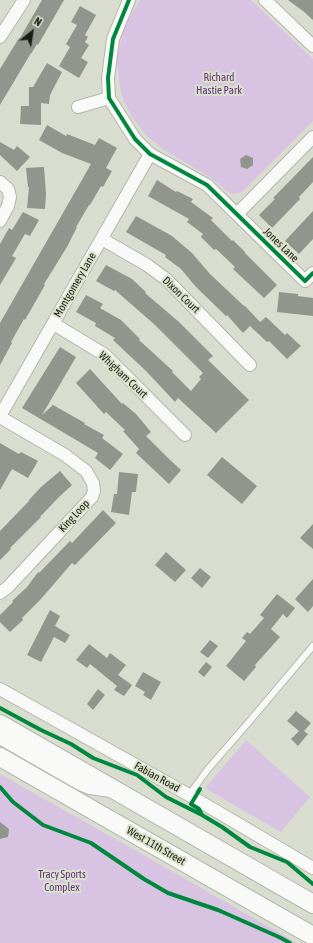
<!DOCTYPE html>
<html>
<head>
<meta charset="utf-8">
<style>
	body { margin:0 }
	#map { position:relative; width:313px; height:943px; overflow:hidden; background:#d9ddd0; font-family:"Asap Condensed",sans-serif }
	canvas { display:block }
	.north { position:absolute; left:12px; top:12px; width:40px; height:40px; -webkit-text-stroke:3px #dae2cb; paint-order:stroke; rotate:30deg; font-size:11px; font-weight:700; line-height:16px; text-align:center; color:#191c13 }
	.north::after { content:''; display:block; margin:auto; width:14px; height:18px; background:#191c13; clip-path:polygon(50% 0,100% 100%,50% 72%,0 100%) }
</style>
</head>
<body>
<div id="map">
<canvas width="313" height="943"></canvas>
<div class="north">N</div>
</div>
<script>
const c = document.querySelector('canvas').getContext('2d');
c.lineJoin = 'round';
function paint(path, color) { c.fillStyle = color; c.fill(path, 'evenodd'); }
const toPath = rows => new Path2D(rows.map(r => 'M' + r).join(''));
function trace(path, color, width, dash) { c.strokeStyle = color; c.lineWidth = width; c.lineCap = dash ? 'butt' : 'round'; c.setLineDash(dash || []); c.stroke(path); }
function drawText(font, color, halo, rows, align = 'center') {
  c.font = font + ' "Asap Condensed",sans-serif'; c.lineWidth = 4; c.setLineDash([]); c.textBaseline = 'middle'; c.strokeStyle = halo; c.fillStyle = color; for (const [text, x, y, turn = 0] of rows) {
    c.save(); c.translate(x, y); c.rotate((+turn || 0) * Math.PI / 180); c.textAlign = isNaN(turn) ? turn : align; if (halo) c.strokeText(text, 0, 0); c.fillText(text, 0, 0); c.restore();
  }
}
paint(toPath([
	[140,0,251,0,313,59,313,121,241,193,232,194,228,192,210,177,164,150,145,134,131,116,123,99,120,87,117,63,118,52,123,33,126,24],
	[246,740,310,797,281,832,208,790,206,787],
	[0,774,126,845,297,943,0,943]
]), '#d8c4e2');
paint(toPath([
	[42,0,64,0,38,45,37,44,31,54,31,53,0,105,0,69,19,38,20,38],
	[288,0,313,0,313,20,303,11],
	[80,6,96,15,85,35,88,37,85,42,89,45,81,58,88,62,79,78,59,66,70,47,66,44,77,25,71,22],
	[47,63,62,72,50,95,49,104,41,103,41,125,20,124,21,106,29,106,29,87,33,87],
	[47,125,66,136,67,134,95,145,99,138,117,148,106,168,112,171,103,187,101,186,90,205,89,205,76,227,77,227,67,247,44,284,45,285,25,320,24,319,11,342,12,343,0,365,0,323,91,164,62,153,39,140],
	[0,142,14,150,17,146,30,157,17,171,0,155],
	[246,155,253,158,253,165,247,169,241,167,240,159],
	[313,157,313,182,299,197,300,199,272,228,259,215,275,199,273,198],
	[44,167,46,194,45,209,27,208,29,187,28,187,26,168],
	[157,180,176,192,177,191,193,199,191,202,213,218,211,220,232,241,233,240,245,252,245,253,277,285,264,298,233,269,235,267,216,249,214,250,201,237,203,234,187,222,189,219,148,196],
	[313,211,313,239,299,254,285,241],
	[23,212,39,220,30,236,25,234,12,256,16,258,0,285,0,244,9,228,12,230],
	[136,216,172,236,192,253,210,274,244,306,245,306,260,322,266,317,285,335,287,333,301,346,287,359,269,341,267,342,250,326,243,333,227,315,226,316,196,287,181,269,165,257,166,255,126,232],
	[106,265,132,279,146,292,145,293,179,322,213,356,208,360,249,400,216,433,178,398,175,402,146,371,113,340,115,338,95,326,96,323,76,312,86,295,103,304,100,308,121,320,140,339,139,340,173,371,172,372,191,391,201,379,199,377,203,373,154,324,115,290,114,291,96,281],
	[279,292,298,294,298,296,313,298,313,316,277,312],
	[60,347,76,357,42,415,53,405,85,423,84,424,104,435,102,438,123,454,110,470,95,458,98,453,22,408],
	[90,369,122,404,123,403,136,414,151,432,146,436,167,457,181,470,169,484,136,453,139,449,123,431,125,430,106,412,104,414,76,383],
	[0,443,19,454,21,452,38,461,28,478,12,469,0,490],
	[222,457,257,486,242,504,207,475],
	[60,471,72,485,58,498,40,517,41,517,10,548,11,549,0,560,0,531,29,501,29,500,41,487],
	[119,472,138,474,136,492,132,492,129,515,111,512,114,494,117,494],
	[103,510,116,523,75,565,72,563,41,599,22,618,23,620,10,632,0,622,0,615,13,602,12,601,27,587,38,572,39,573,70,541,72,543],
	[313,524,313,549,300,538],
	[166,552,186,570,175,582,155,565],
	[200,568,211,577,202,588,191,578],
	[313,579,313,606,308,612,295,599],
	[277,594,295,608,287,618,283,614,271,629,280,637,255,665,256,667,244,681,226,666,246,641,242,638,247,632,250,634,264,618,260,615],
	[50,610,60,616,55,626,70,635,65,643,54,637,41,662,27,655],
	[210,640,218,646,208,658,200,652],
	[89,644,107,658,110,653,126,665,118,675,132,685,124,696,114,690,117,686,90,664,87,668,76,660],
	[206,662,212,667,204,677,198,672],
	[143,672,161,682,151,700,143,695,145,692,135,686],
	[98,689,105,695,93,710,87,704],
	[296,711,311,723,304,731,308,734,298,746,291,739,299,731,287,721],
	[0,822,9,829,8,837,0,839]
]), '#92958b');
const service = toPath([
	[189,795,208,769,248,723,313,646]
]);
const minor = toPath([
	[129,0,113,39,108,78,109,98,135,139,150,154,207,185,305,281,313,273],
	[265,0,313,46],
	[0,37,24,0],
	[78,107,109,98],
	[0,182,8,189,10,197,8,206,0,221],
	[237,214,313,137],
	[102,239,147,265,166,279,250,365],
	[54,324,105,355,185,435],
	[0,416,150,154],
	[0,417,65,455,86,471,93,483,94,491,92,497,8,587,0,593],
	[0,689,189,795,313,868]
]);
const tertiary = toPath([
	[0,737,80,783,90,787,111,790]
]);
const primary = toPath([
	[0,724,313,904],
	[0,757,313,936]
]);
trace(service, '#b3b6ac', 8);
trace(minor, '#b3b6ac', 14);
trace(tertiary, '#b3b6ac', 16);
trace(primary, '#b3b6ac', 20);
trace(service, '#f9faf8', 6);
trace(minor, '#f9faf8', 12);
trace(tertiary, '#f9faf8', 14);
trace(primary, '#f9faf8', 18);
trace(toPath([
	[129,0,113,39,108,78,109,98,135,139,150,154,207,185,305,281,313,273],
	[0,708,41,730,71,744,93,758,137,775,166,797,202,815,199,809,191,804,200,789],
	[0,787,13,802,43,825,91,843,144,879,168,893,218,910,279,937,290,943],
	[202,815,222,827,250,847,287,862,313,884]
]), '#00873e', 4);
drawText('11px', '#683086', '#dae2cb', [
	["Richard",219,78],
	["Hastie Park",219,91],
	["Tracy Sports",62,875],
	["Complex",62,888]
]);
drawText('11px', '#191c13', '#dae2cb', [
	["Jones Lane",281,245,44],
	["Montgomery Lane",75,285,-60],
	["Dixon Court",181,295,44],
	["Whigham Court",123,375,43],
	["King Loop",74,516,-47],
	["Fabian Road",157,777,29],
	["West 11th Street",156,846,30]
]);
</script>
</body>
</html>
